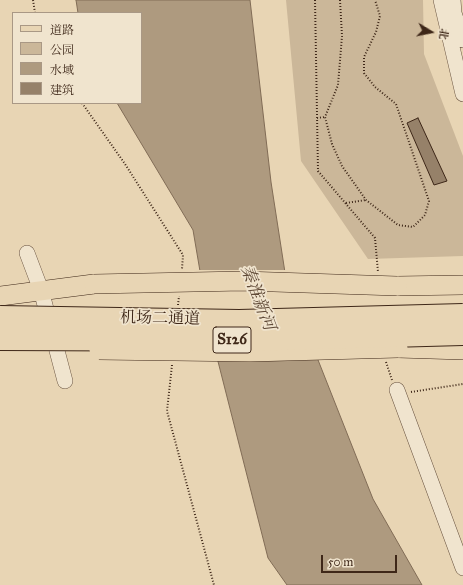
<!DOCTYPE html>
<html>
<head>
<meta charset="utf-8">
<style>
	body { margin:0 }
	#map { position:relative; width:463px; height:585px; overflow:hidden; background:#e8d5b4; font-family:"IM FELL Great Primer","Noto Serif SC",serif }
	canvas { display:block }
	.legend { position:absolute; left:12px; top:12px; width:130px; height:92px; box-sizing:border-box; background:#f0e4ce; border:1px solid #a99885; margin:0; padding:5px 7px; list-style:none; font-size:12px; color:#3e2718 }
	.legend li { display:flex; align-items:center; gap:8px; height:20px }
	.legend b { width:20px; border:1px solid #a99885 }
	.north { position:absolute; left:411px; top:12px; width:40px; height:40px; -webkit-text-stroke:3px #f0e4ce; paint-order:stroke; rotate:100deg; font-size:11px; font-weight:700; line-height:16px; text-align:center; color:#3e2718 }
	.north::after { content:''; display:block; margin:auto; width:14px; height:18px; background:#3e2718; clip-path:polygon(50% 0,100% 100%,50% 72%,0 100%) }
	.scale { position:absolute; left:321px; top:555px; width:76px; height:18px; box-sizing:border-box; border:2px solid #3e2718; border-top:0; padding-left:5px; font-size:12px; line-height:14px; white-space:nowrap; color:#3e2718; -webkit-text-stroke:3px #f0e4ce; paint-order:stroke }
</style>
</head>
<body>
<div id="map">
<canvas width="463" height="585"></canvas>
<ul class="legend">
<li><b style="height:5px;background:#e8d5b4"></b>道路</li>
<li><b style="height:11px;background:#cbb799"></b>公园</li>
<li><b style="height:11px;background:#ae9a7f"></b>水域</li>
<li><b style="height:11px;background:#968169"></b>建筑</li>
</ul>
<div class="north">北</div>
<div class="scale">50 m</div>
</div>
<script>
const c = document.querySelector('canvas').getContext('2d');
c.lineJoin = 'round';
function paint(path, color) { c.fillStyle = color; c.fill(path, 'evenodd'); }
const toPath = rows => new Path2D(rows.map(r => 'M' + r).join(''));
function trace(path, color, width, dash) { c.strokeStyle = color; c.lineWidth = width; c.lineCap = dash ? 'butt' : 'round'; c.setLineDash(dash || []); c.stroke(path); }
function drawText(font, color, halo, rows, align = 'center') {
  c.font = font + ' "IM FELL Great Primer","Noto Serif SC",serif'; c.lineWidth = 3.5; c.setLineDash([]); c.textBaseline = 'middle'; c.strokeStyle = halo; c.fillStyle = color; for (const [text, x, y, turn = 0] of rows) {
    c.save(); c.translate(x, y); c.rotate((+turn || 0) * Math.PI / 180); c.textAlign = isNaN(turn) ? turn : align; if (halo) c.strokeText(text, 0, 0); c.fillText(text, 0, 0); c.restore();
  }
}
paint(toPath([
	[286,0,423,0,424,54,463,156,463,256,368,259,301,161]
]), '#cbb799');
const water = toPath([
	[76,0,250,0,271,182,286,279,373,499,422,585,287,585,268,558,210,330,193,230,117,103,141,103,141,13,78,13,76,0]
]);
paint(water, '#ae9a7f');
trace(water, '#816c56', 1);
paint(toPath([
	[198,270,287,270,288,279,320,360,216,361,208,330]
]), '#e8d5b4');
const building = toPath([
	[418,118,447,181,434,185,407,123,418,118]
]);
paint(building, '#968169');
trace(building, '#3e2718', 1);
const minor = toPath([
	[441,0,463,94],
	[453,0,454,13,463,40],
	[27,253,41,290,65,381],
	[397,390,463,568]
]);
const major = toPath([
	[397,286,463,285],
	[0,296,94,284],
	[398,348,463,350]
]);
trace(minor, '#68523f', 16);
trace(major, '#3e2718', 20);
trace(toPath([
	[33,0,35,13],
	[315,0,318,171,375,238,378,272],
	[340,0,342,36,338,85,325,117,332,144,342,166,366,200,398,225,413,227,425,215,429,201,396,104,375,87,364,73,364,57,376,32,380,16,375,0],
	[82,103,125,164,183,255,182,269],
	[317,118,325,117],
	[346,203,366,200],
	[178,305,179,296],
	[386,362,392,380],
	[172,365,167,411,214,585],
	[411,392,463,384]
]), '#3e2718', 2, [1, 2]);
trace(minor, '#f0e4ce', 15);
trace(major, '#e8d5b4', 19);
const majorBridge = toPath([
	[94,284,243,281,397,286],
	[99,350,250,352,398,348]
]);
const highwayBridge = toPath([
	[0,317,239,321,463,315],
	[0,339,243,340,463,334]
]);
trace(majorBridge, '#3e2718', 20, []);
trace(highwayBridge, '#3e2718', 24, []);
trace(majorBridge, '#e8d5b4', 19);
trace(highwayBridge, '#e8d5b4', 22);
for (const [x, y, w] of [
	[232,340,38]
]) { const box = new Path2D(); box.roundRect(x - w / 2, y - 13, w, 26, 3); c.fillStyle = '#f0e4ce'; c.fill(box); trace(box, '#3e2718', 1); }
drawText('bold 15px', '#3e2718', null, [
	["S126",232,340]
]);
drawText('16px', '#3e2718', '#f0e4ce', [
	["机场二通道",160,319,1]
]);
drawText('italic 17px', '#604a37', '#f0e4ce', [
	["秦淮新河",257,298,69]
]);
</script>
</body>
</html>
